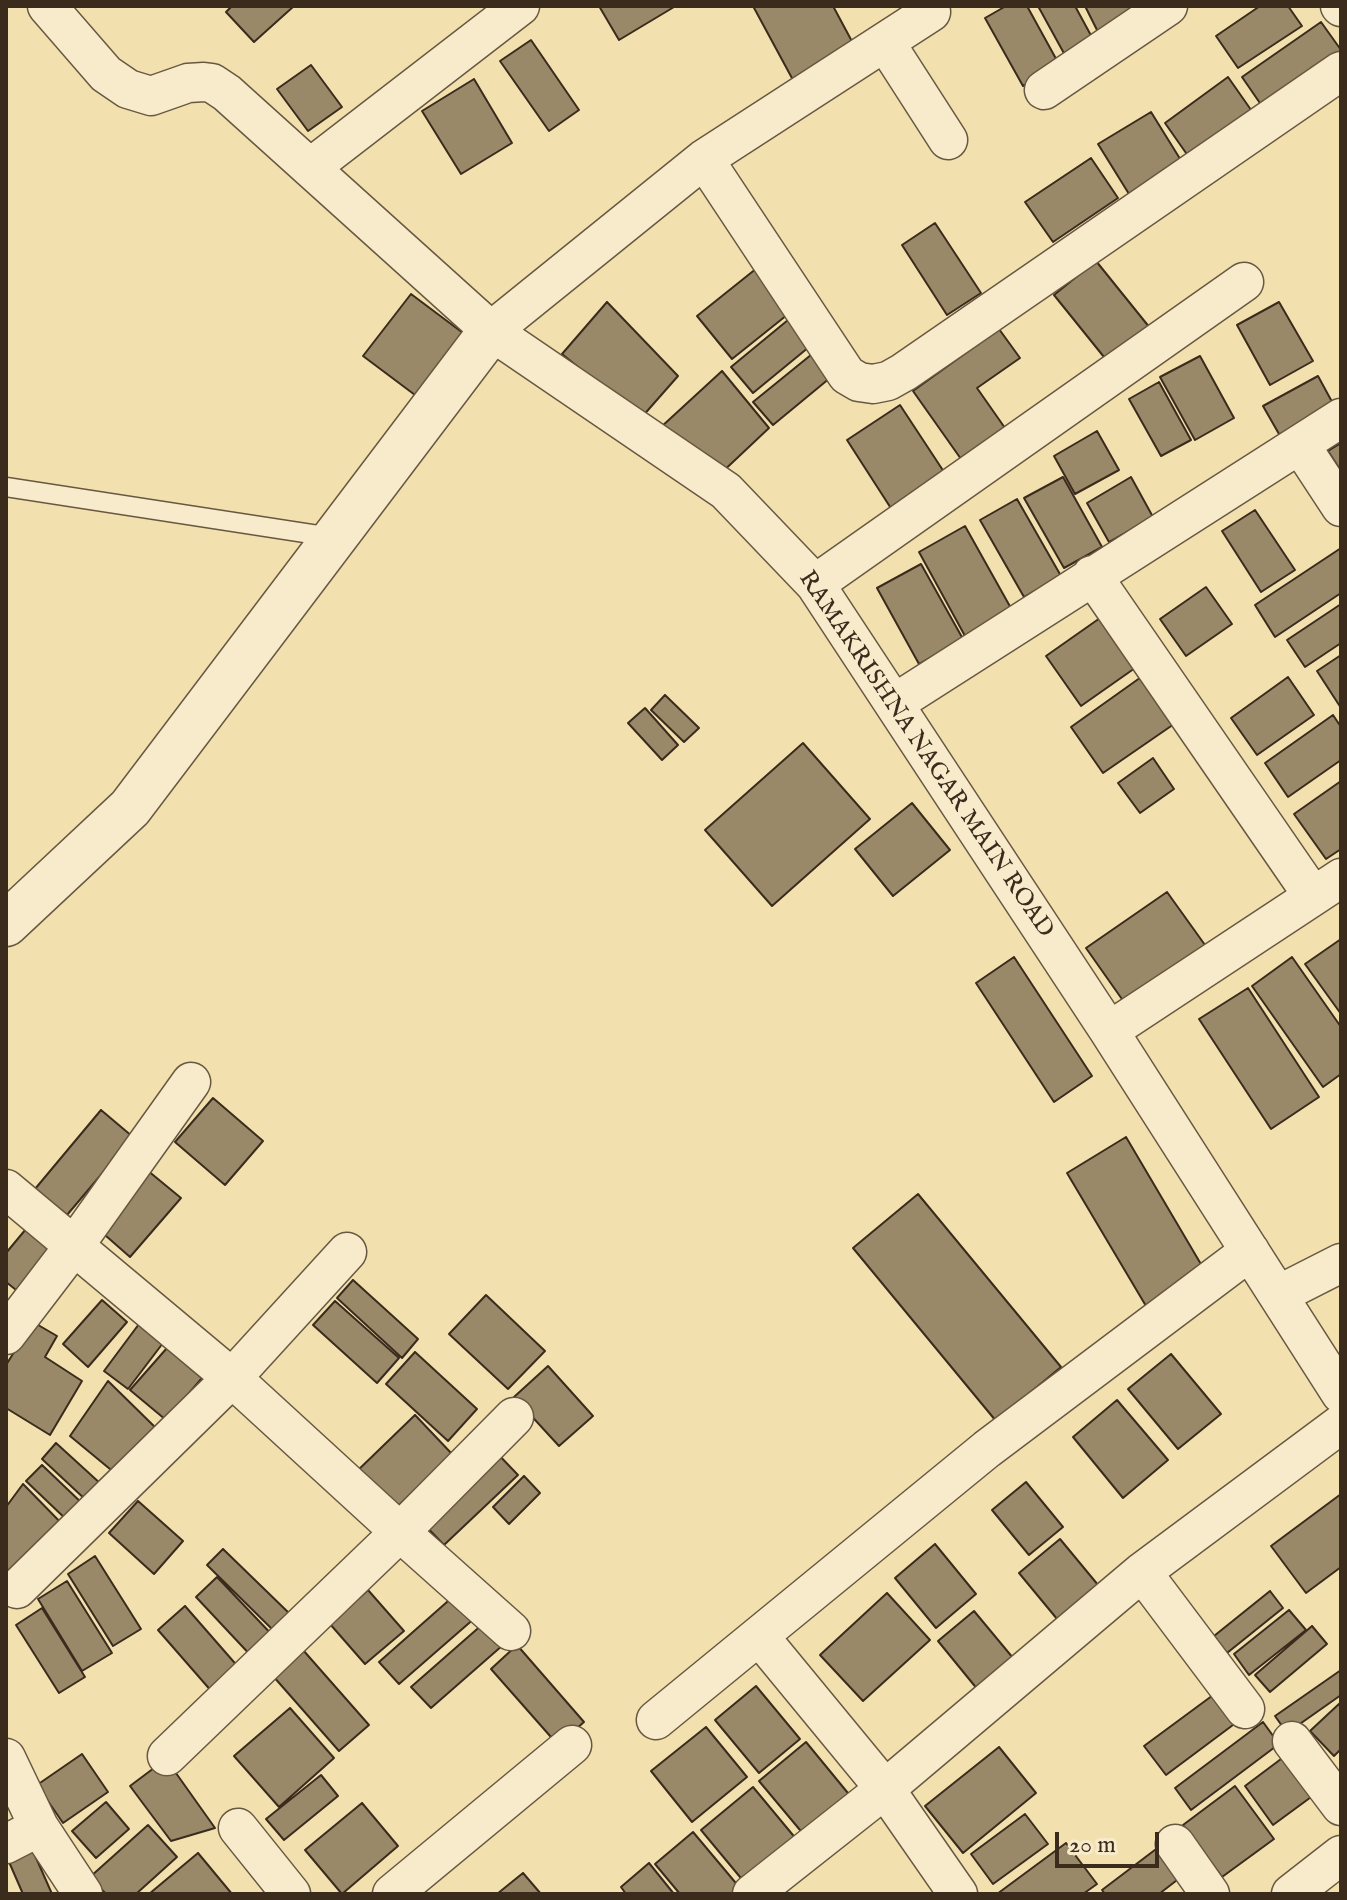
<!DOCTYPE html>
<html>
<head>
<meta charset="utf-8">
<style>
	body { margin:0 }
	#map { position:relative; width:1347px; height:1900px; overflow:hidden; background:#f3e0af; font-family:"IM FELL English",serif }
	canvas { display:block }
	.frame { position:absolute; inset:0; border:8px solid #3a2b1d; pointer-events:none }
	.scale { position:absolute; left:1055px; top:1832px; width:104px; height:36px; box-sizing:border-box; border:4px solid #3a2b1d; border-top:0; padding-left:10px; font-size:24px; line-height:28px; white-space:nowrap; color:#3a2b1d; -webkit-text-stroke:6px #f7ebcb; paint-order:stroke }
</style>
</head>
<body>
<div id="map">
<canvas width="1347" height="1900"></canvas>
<div class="frame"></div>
<div class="scale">20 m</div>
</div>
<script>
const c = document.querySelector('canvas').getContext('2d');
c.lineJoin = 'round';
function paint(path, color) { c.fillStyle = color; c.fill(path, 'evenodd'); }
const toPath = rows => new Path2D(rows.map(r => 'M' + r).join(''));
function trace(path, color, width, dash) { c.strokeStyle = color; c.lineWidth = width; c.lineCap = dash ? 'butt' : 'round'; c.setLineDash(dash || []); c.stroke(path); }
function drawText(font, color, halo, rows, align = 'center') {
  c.font = font + ' "IM FELL English",serif'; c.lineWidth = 6; c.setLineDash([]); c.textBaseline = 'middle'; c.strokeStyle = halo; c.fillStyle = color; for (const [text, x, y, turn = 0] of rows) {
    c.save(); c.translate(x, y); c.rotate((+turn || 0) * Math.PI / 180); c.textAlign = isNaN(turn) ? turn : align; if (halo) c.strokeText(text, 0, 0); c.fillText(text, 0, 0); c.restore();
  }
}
const building = toPath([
	[232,6,294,6,254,42,226,12,232,6],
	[599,6,673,6,674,7,619,40,599,6],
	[753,6,833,6,855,47,793,80,753,6],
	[1006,6,1027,6,1060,66,1023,86,985,18,1006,6],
	[1038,6,1075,6,1094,41,1066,57,1038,6],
	[1085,6,1150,6,1099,34,1085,6],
	[1260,6,1288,6,1302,26,1238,68,1216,36,1260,6],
	[1321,22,1341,50,1341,56,1264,109,1242,77,1321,22],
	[531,40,579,110,549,131,500,61,531,40],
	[311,65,342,107,308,131,277,89,311,65],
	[1228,77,1256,117,1193,163,1165,123,1228,77],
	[474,79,512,143,461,174,422,111,474,79],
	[1151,112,1182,162,1129,194,1098,144,1151,112],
	[1091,158,1118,198,1053,242,1025,202,1091,158],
	[935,223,981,293,947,315,902,245,935,223],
	[1096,261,1150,328,1108,362,1054,295,1096,261],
	[762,264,797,307,732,359,697,316,762,264],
	[411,294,463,333,415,395,363,356,411,294],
	[607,302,678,376,641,418,562,354,607,302],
	[1279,302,1313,361,1270,385,1237,325,1279,302],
	[788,320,809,347,753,393,731,367,788,320],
	[999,329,1020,358,977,388,1005,428,961,459,913,391,999,329],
	[817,350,836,373,773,425,753,402,817,350],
	[1200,356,1234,418,1195,440,1160,377,1200,356],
	[722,371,769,428,717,477,660,428,722,371],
	[1318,376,1337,411,1283,441,1263,406,1318,376],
	[1159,382,1191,440,1161,456,1129,399,1159,382],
	[900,405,948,478,894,513,847,440,900,405],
	[1097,431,1119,470,1075,494,1054,456,1097,431],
	[1341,443,1341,471,1328,451,1341,443],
	[1063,477,1102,547,1064,568,1024,498,1063,477],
	[1131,477,1153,517,1109,542,1087,503,1131,477],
	[1017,499,1061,576,1024,597,980,520,1017,499],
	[1255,510,1295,570,1261,592,1222,531,1255,510],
	[965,526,1012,610,965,636,919,552,965,526],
	[1341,548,1341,593,1275,637,1255,605,1341,548],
	[921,564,963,639,919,664,877,588,921,564],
	[1206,587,1232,624,1186,656,1160,619,1206,587],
	[1341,604,1341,643,1305,667,1287,640,1341,604],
	[1110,611,1145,661,1081,706,1046,656,1110,611],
	[1341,655,1341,708,1317,671,1341,655],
	[1144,675,1177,722,1103,773,1071,727,1144,675],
	[1288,677,1314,715,1257,755,1231,718,1288,677],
	[665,695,699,728,684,742,651,710,665,695],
	[645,708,678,745,662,760,628,723,645,708],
	[1333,715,1341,727,1341,760,1288,797,1265,763,1333,715],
	[803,743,870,819,772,906,705,830,803,743],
	[1153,758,1174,789,1140,813,1118,783,1153,758],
	[1341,781,1341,849,1326,859,1294,814,1341,781],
	[912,803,950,850,893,896,855,849,912,803],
	[1167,892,1205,945,1124,1002,1086,948,1167,892],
	[1341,939,1341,1014,1305,964,1341,939],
	[1014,957,1092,1076,1054,1102,976,983,1014,957],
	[1292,957,1341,1027,1341,1074,1323,1087,1252,986,1292,957],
	[1248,988,1319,1097,1271,1129,1199,1019,1248,988],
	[213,1098,263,1141,225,1185,175,1142,213,1098],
	[101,1110,133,1137,67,1215,35,1189,101,1110],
	[1126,1137,1205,1271,1146,1306,1067,1173,1126,1137],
	[147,1170,181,1198,130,1257,97,1228,147,1170],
	[918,1194,1061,1367,996,1421,853,1248,918,1194],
	[26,1229,59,1256,25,1297,6,1282,6,1253,26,1229],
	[353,1280,418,1339,402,1358,337,1298,353,1280],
	[486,1295,545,1351,508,1389,449,1334,486,1295],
	[102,1300,127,1322,88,1367,63,1344,102,1300],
	[335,1301,399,1358,377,1383,313,1325,335,1301],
	[33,1322,57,1336,45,1357,82,1381,50,1435,6,1408,6,1365,33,1322],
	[139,1324,163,1343,128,1389,104,1371,139,1324],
	[167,1348,202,1378,166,1420,130,1390,167,1348],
	[415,1352,477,1409,448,1441,386,1384,415,1352],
	[1171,1354,1221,1414,1178,1449,1128,1389,1171,1354],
	[548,1366,593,1416,559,1446,514,1397,548,1366],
	[108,1381,160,1432,116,1474,70,1436,108,1381],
	[1117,1400,1168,1460,1123,1498,1073,1437,1117,1400],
	[415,1415,452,1454,391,1513,353,1475,415,1415],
	[56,1443,102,1485,87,1501,42,1459,56,1443],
	[494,1450,518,1475,444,1545,420,1520,494,1450],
	[42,1465,86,1507,70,1523,26,1481,42,1465],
	[524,1476,540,1493,509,1524,493,1507,524,1476],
	[1026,1482,1063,1527,1029,1555,992,1510,1026,1482],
	[23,1484,68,1530,9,1574,6,1571,6,1507,23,1484],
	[1341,1494,1341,1567,1306,1593,1271,1546,1341,1494],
	[138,1501,183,1541,154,1574,109,1533,138,1501],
	[1060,1539,1108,1597,1067,1631,1019,1573,1060,1539],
	[935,1544,976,1594,936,1628,895,1578,935,1544],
	[223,1549,292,1616,276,1633,207,1565,223,1549],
	[95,1556,141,1629,113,1646,68,1574,95,1556],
	[217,1577,277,1640,255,1660,196,1597,217,1577],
	[67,1581,112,1653,82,1671,38,1599,67,1581],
	[368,1590,404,1631,365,1664,330,1624,368,1590],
	[1270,1591,1283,1608,1227,1653,1214,1636,1270,1591],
	[887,1593,930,1640,863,1701,820,1655,887,1593],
	[456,1594,476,1617,399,1684,379,1662,456,1594],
	[185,1606,240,1669,213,1693,158,1630,185,1606],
	[42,1608,85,1677,59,1693,16,1625,42,1608],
	[1289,1610,1306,1630,1249,1675,1234,1654,1289,1610],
	[974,1611,1023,1670,987,1701,938,1641,974,1611],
	[484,1623,503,1645,431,1708,411,1687,484,1623],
	[1312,1626,1327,1644,1270,1692,1255,1675,1312,1626],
	[517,1645,584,1722,558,1745,491,1669,517,1645],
	[303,1650,369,1725,339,1751,273,1676,303,1650],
	[1341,1670,1341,1695,1287,1733,1275,1716,1341,1670],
	[756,1686,800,1739,759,1773,715,1720,756,1686],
	[1224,1687,1245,1716,1166,1775,1144,1746,1224,1687],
	[1340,1703,1341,1749,1334,1756,1310,1731,1340,1703],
	[290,1708,334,1758,279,1807,234,1756,290,1708],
	[1263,1722,1279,1744,1191,1810,1175,1788,1263,1722],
	[706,1727,747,1777,692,1822,651,1771,706,1727],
	[806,1742,852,1798,805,1836,759,1781,806,1742],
	[999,1747,1036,1793,963,1853,925,1806,999,1747],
	[1293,1750,1322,1789,1273,1825,1245,1786,1293,1750],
	[82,1754,108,1792,63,1823,37,1785,82,1754],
	[166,1759,215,1828,171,1841,130,1786,166,1759],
	[321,1775,338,1796,284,1840,266,1819,321,1775],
	[1235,1786,1274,1839,1222,1877,1183,1825,1235,1786],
	[753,1787,797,1840,745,1883,701,1830,753,1787],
	[106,1802,129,1829,96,1858,72,1831,106,1802],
	[362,1803,398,1846,342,1894,305,1850,362,1803],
	[1025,1814,1048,1844,993,1884,971,1854,1025,1814],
	[148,1825,177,1857,136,1894,106,1894,90,1877,148,1825],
	[693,1832,740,1888,732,1894,680,1894,655,1864,693,1832],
	[1168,1840,1190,1870,1159,1894,1105,1894,1102,1890,1168,1840],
	[1066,1843,1097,1884,1083,1894,997,1894,1066,1843],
	[30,1844,52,1894,23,1894,6,1855,30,1844],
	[198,1853,232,1894,149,1894,198,1853],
	[649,1863,674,1894,626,1894,621,1887,649,1863],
	[523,1873,541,1894,497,1894,523,1873]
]);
paint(building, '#9a8969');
trace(building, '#3a2b1d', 2);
const service = toPath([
	[6,487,331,537]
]);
const minor = toPath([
	[47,6,106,74,128,89,151,96,188,83,204,82,212,83,227,93,491,331,726,491,815,584,1109,1031,1341,1394],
	[1340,6,1341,7],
	[885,42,948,140],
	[1044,90,1168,6],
	[704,159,847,375,859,382,873,384,888,381,904,372,1341,71],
	[310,168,520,6],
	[491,331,704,159,931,12],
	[1301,446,1341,507],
	[1092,575,1313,896],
	[815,584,1244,282],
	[895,703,1341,418],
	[1109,1031,1341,878],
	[6,1189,232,1378,400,1532,167,1756],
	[1278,1295,1341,1263],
	[6,1335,74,1246,191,1082],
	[1142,1572,1245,1709],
	[17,1589,232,1378,347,1252],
	[511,1631,400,1532,514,1417],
	[759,1636,885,1789,958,1894],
	[656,1720,987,1449,1250,1251],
	[1292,1741,1341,1806],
	[6,1758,39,1827,83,1894],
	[238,1828,291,1894],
	[6,1844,39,1827],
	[1175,1844,1210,1894],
	[392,1894,572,1745],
	[752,1894,885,1789,1142,1572,1341,1424],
	[1291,1894,1341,1855]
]);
const tertiary = toPath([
	[6,924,130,808,491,331]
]);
trace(service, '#685842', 21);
trace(minor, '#685842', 41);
trace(tertiary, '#685842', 47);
trace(service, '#f7ebcb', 18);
trace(minor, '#f7ebcb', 38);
trace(tertiary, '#f7ebcb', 44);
drawText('24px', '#3a2b1d', '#f7ebcb', [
	["RAMAKRISHNA NAGAR MAIN ROAD",925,755,56]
]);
</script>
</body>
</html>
